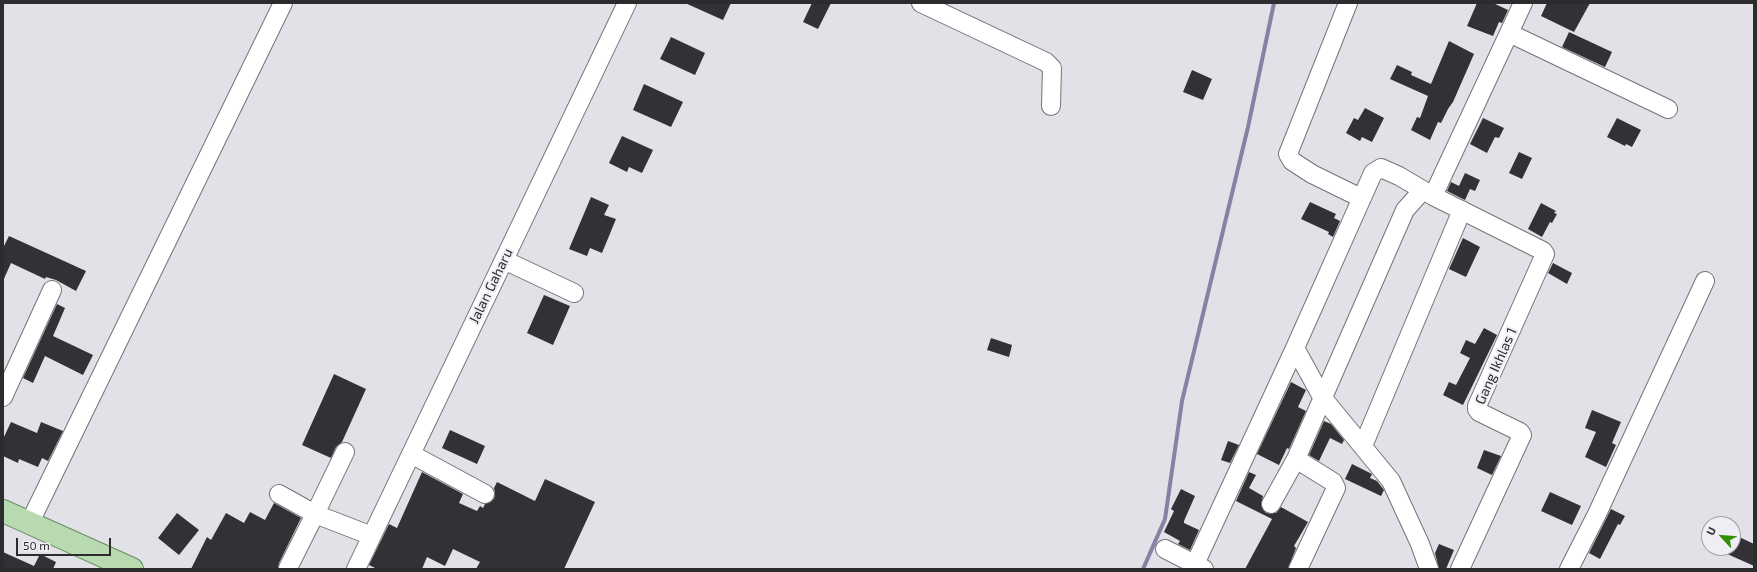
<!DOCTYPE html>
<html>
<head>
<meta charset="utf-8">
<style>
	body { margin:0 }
	#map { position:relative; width:1757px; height:572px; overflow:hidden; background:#e1e1e7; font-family:"Exo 2",sans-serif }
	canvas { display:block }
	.frame { position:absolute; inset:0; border:4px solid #2c2c2e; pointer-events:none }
	.north { position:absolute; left:1701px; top:516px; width:40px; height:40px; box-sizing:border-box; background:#efeef4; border:1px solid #a1a0a5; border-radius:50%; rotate:296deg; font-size:11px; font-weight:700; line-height:16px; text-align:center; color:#2c2c2e }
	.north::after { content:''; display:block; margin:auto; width:14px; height:18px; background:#328f03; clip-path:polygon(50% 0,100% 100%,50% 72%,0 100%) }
	.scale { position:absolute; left:16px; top:538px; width:95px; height:18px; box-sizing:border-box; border:2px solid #2c2c2e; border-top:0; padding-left:5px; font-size:12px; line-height:14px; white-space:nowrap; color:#2c2c2e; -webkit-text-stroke:3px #efeef4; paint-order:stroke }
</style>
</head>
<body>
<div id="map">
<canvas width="1757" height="572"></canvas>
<div class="frame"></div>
<div class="north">U</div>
<div class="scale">50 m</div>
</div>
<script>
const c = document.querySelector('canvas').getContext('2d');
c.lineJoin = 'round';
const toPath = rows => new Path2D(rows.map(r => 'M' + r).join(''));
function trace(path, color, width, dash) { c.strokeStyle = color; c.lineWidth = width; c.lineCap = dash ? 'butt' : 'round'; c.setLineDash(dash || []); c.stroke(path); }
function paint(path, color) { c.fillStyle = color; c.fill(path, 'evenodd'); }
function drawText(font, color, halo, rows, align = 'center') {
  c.font = font + ' "Exo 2",sans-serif'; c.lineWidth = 4; c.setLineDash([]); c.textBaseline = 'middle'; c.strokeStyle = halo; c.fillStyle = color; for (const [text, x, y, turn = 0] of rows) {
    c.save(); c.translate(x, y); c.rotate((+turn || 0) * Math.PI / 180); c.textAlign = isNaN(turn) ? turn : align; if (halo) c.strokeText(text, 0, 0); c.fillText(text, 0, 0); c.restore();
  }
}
trace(toPath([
	[1143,569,1165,519,1182,401,1248,127,1274,3]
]), '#8781a3', 4);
paint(toPath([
	[685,3,731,3,723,20],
	[812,3,831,3,818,29,803,22],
	[1477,3,1493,3,1508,10,1502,23,1499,22,1493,36,1467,26],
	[1547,3,1590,3,1574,32,1541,16],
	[1569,32,1612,52,1605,67,1562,47],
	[671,37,705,53,695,75,660,59],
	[1449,41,1474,54,1453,102,1448,109,1441,123,1438,122,1430,140,1411,130,1417,117,1420,118,1428,96,1390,79,1397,65,1412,72,1411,75,1431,84],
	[1192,70,1212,79,1203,100,1183,92],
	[644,84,683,102,671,127,633,110],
	[1365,108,1384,118,1372,142,1362,137,1360,141,1346,133,1354,118,1358,120],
	[1483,118,1504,128,1499,138,1495,137,1487,153,1470,144],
	[1617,118,1641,130,1632,147,1626,144,1625,146,1607,137],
	[622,136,653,150,642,173,629,167,627,172,609,163],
	[1519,152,1532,158,1522,179,1509,173],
	[1465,173,1480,180,1475,191,1470,189,1465,200,1447,191,1451,182,1459,186],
	[591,197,609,205,604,215,616,219,602,253,590,248,587,256,569,249],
	[1310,202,1336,214,1334,218,1340,221,1333,237,1328,234,1329,232,1301,219],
	[1541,203,1556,211,1554,213,1557,214,1552,223,1550,222,1542,237,1528,229],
	[9,236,86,271,76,291,56,280,46,277,45,279,11,263,3,281,3,248],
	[1463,238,1480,247,1466,277,1449,269],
	[1553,263,1572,273,1567,284,1548,273],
	[544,295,570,306,553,345,527,333],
	[57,304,65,308,53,336,93,355,83,375,45,356,33,383,23,378],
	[1484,328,1497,335,1463,405,1443,395,1449,382,1456,385,1470,358,1460,353,1466,340,1475,344],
	[991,338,1012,345,1009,357,987,350],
	[334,374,366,389,342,442,336,447,331,458,302,445],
	[1291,382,1306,390,1298,407,1306,411,1289,449,1287,448,1279,465,1257,454],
	[1592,410,1621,422,1612,443,1616,445,1606,467,1585,457,1596,432,1585,428],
	[1324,421,1331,424,1344,440,1342,444,1330,438,1319,461,1309,455],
	[11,422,37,433,41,422,63,431,48,461,42,458,38,467,19,459,18,463,3,456,3,439],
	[450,430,485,446,477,464,442,448],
	[1228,441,1239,445,1230,463,1221,460],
	[1484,450,1501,456,1492,475,1477,468],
	[1352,464,1372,474,1370,478,1377,481,1384,490,1381,496,1345,479],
	[422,472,463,494,459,503,477,511,480,506,483,508,485,504,494,499,495,493,494,488,497,482,535,501,545,479,595,502,564,569,476,569,480,562,453,549,445,566,427,557,422,569,377,569,369,565,389,524,397,528],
	[1249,472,1256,475,1249,488,1263,496,1261,505,1266,513,1276,513,1281,507,1308,522,1294,546,1296,548,1288,569,1245,569,1272,519,1236,501],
	[1181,489,1195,496,1184,521,1184,523,1199,530,1190,550,1178,544,1180,541,1164,532,1174,511,1171,509],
	[1550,492,1581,506,1572,525,1541,511],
	[274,503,301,518,279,563,278,569,191,569,207,537,211,540,226,513,244,523,250,512,265,520],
	[1611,509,1625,516,1620,525,1618,524,1600,559,1589,553],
	[177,513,199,530,179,555,158,538],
	[1733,534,1754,544,1754,566,1714,548,1733,548],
	[1439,544,1454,550,1446,569,1439,569,1435,553],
	[3,552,34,566,40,554,56,562,53,569,3,569]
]), '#323236');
const minor = toPath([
	[921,3,1046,62,1052,68,1051,106],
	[1348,3,1288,154,1292,161,1312,174,1361,198],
	[1509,33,1668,109],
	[1433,196,1523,3],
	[504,260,574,293],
	[1295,348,1322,397,1391,481,1420,544,1429,569],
	[3,397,52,290],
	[1363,446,1462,210],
	[411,454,485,494],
	[279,494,315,514,345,452],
	[1271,504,1296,459],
	[30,522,283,3],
	[1165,549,1204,569],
	[1195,564,1295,348,1373,173,1381,168,1399,176,1433,196,1543,251,1545,254,1477,406,1477,409,1479,412,1520,432,1522,435,1460,569],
	[288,568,315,514,372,536],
	[356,569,627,3],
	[1298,569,1336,488,1333,482,1296,459,1405,210,1423,190],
	[1569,569,1597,514,1705,281]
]);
const major = toPath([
	[3,511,132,569]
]);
trace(minor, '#737378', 20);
trace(major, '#698d60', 24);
trace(minor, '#fff', 18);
trace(major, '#b9dab0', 22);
drawText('14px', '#2c2c2e', '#efeef4', [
	["Jalan Gaharu",491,286,-64],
	["Gang Ikhlas 1",1496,366,-66]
]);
</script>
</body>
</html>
